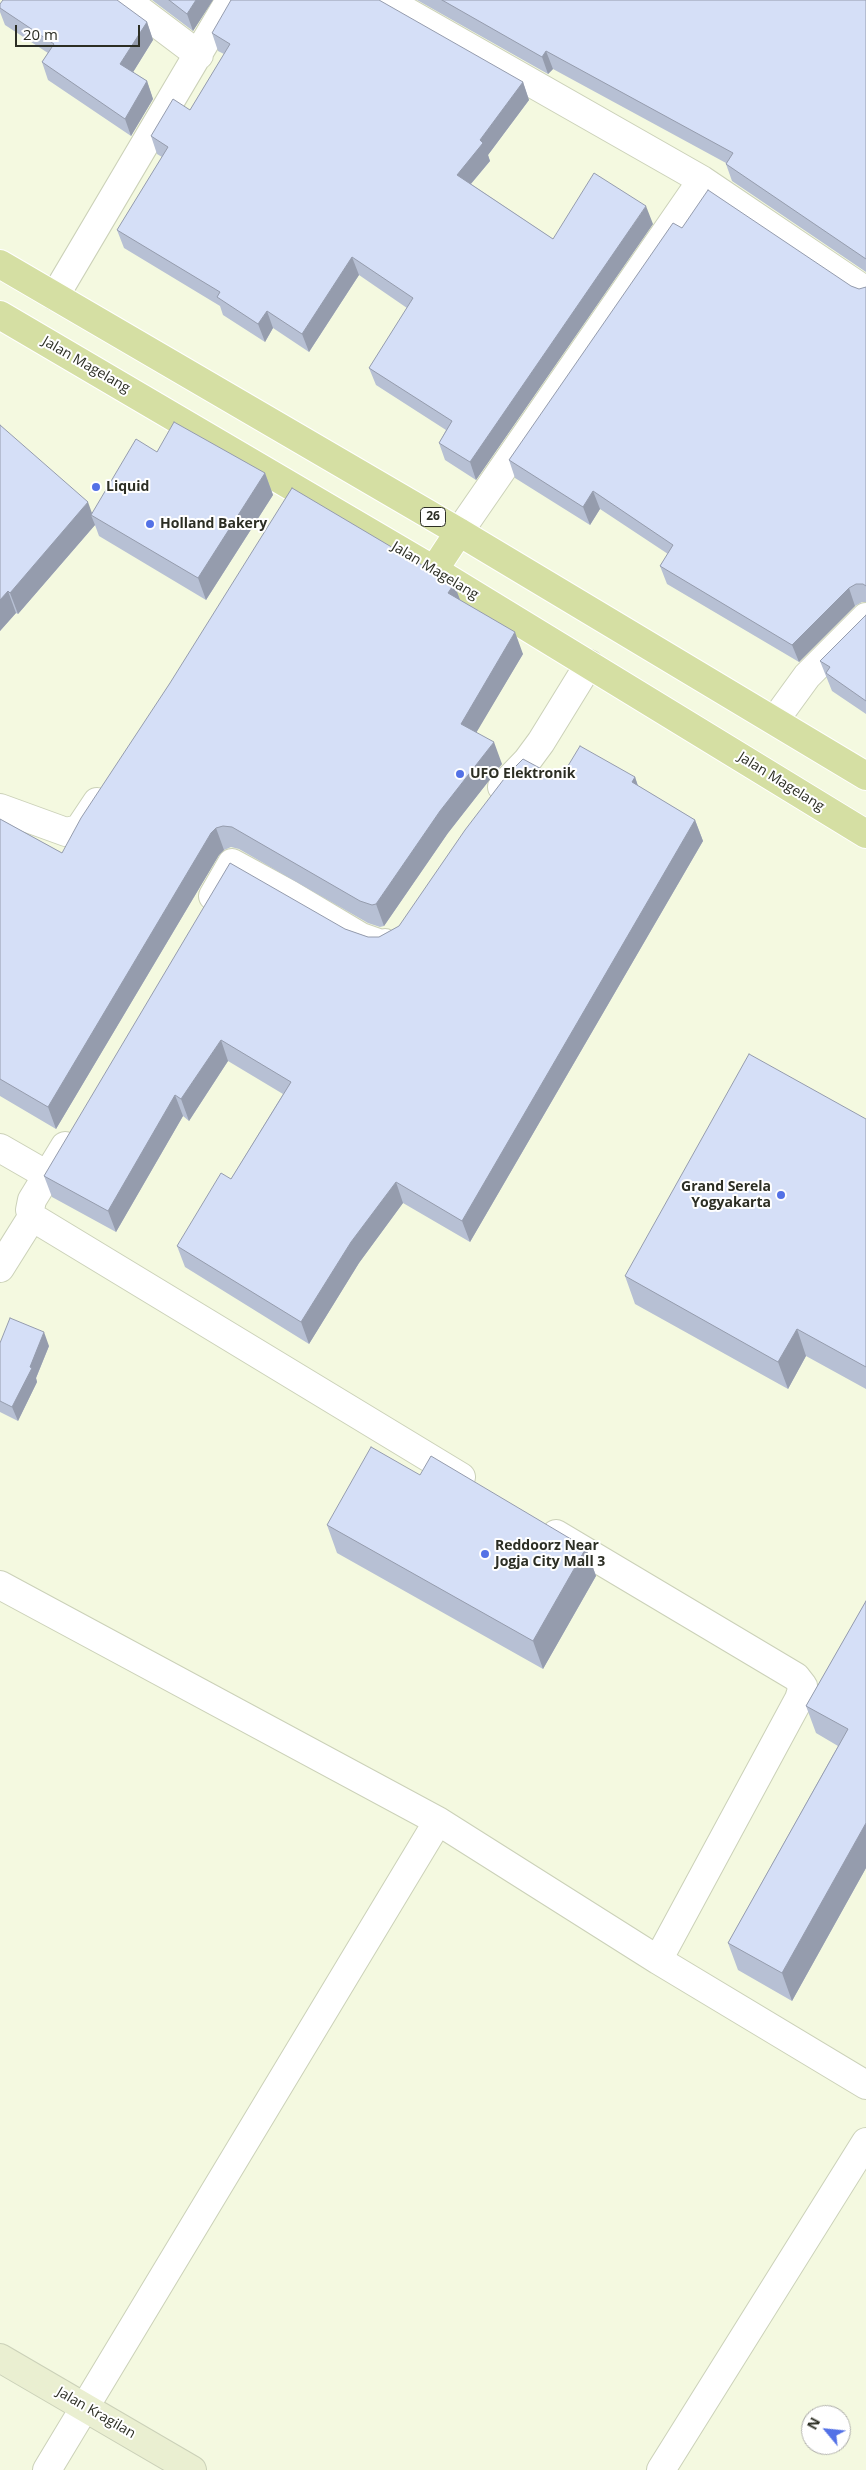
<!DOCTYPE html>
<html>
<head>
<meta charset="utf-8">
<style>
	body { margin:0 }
	#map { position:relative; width:866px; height:2470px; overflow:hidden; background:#f4f9e0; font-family:"Open Sans",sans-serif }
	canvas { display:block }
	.north { position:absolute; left:801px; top:2405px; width:50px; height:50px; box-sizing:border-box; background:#fff; border:1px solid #ababa7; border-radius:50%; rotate:298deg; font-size:14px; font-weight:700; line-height:20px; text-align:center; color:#2c2e24 }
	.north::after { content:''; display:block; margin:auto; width:18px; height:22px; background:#5371e6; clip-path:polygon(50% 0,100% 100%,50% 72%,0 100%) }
	.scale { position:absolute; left:15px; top:25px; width:125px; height:22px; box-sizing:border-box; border:2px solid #2c2e24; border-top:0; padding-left:6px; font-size:15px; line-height:18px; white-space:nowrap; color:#2c2e24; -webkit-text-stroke:4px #fff; paint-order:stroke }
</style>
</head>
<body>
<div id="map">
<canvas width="866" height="2470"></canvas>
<div class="north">N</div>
<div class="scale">20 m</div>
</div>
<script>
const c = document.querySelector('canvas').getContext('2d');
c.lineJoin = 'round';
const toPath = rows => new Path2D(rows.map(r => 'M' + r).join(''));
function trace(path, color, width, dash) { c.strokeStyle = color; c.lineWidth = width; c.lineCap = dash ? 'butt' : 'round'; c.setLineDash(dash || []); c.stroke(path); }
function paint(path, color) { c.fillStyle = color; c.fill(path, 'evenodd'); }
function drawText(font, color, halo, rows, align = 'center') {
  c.font = font + ' "Open Sans",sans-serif'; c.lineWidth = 4; c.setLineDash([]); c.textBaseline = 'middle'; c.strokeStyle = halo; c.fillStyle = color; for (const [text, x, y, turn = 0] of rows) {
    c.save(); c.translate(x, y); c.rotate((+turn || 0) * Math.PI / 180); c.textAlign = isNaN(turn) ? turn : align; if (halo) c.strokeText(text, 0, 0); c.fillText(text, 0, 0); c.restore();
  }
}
const street = toPath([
	[126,0,199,55],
	[386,0,702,180,866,291],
	[55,296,230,0],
	[459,532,702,180],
	[775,720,807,676,866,617],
	[502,787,527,761,541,742,589,664],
	[0,808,66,832,79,829,97,802],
	[213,896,232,863,289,894,361,937,381,944,385,943],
	[65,1146,32,1200,30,1210,32,1217,461,1477],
	[0,1148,47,1175],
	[0,1268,32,1217],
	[556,1534,796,1677,803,1686,799,1699,658,1960],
	[0,1585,438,1821,658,1960,866,2085],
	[47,2470,438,1821],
	[661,2470,866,2142]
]);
const secondary = toPath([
	[0,2358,192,2470]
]);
const primary = toPath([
	[0,264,459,532,866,776],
	[0,315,434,570,866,834],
	[434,570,459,532]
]);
trace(street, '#cbd1b8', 30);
trace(secondary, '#cbd1b8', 30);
trace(primary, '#fff', 30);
trace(street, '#fff', 28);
trace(secondary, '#eaefd1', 28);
trace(primary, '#d5dfa3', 28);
paint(toPath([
	[152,0,213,0,193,31],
	[417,0,866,0,866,272,732,181,726,164,726,163,553,69,548,74],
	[0,4,147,22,153,40,133,72,147,81,153,99,131,136,48,80,42,62,48,53,5,25,0,12],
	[212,33,523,82,529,100,488,155,490,161,471,184,553,239,653,224,476,480,445,460,439,443,446,430,376,385,369,368,407,308,359,275,309,352,273,328,265,342,223,315,220,306,124,248,117,230,162,157,157,154,151,136,190,110,224,54,218,51],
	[682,228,851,286,859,289,866,287,866,602,862,602,855,606,799,662,667,584,660,566,668,554,600,509,590,525,515,478,509,460],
	[0,425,92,513,157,452,265,473,273,495,206,600,99,536,95,525,18,614,16,613,0,631],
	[454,584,460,600,523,654,476,732,502,764,448,833,384,926,380,927,368,923,239,849,231,847,224,850,219,855,56,1129,0,1096,0,819,62,853],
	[866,615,866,714,832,691,820,661],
	[635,777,638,786,695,820,703,841,470,1242,403,1203,359,1263,309,1344,185,1267,177,1246,231,1179,283,1094,228,1061,189,1121,183,1116,116,1232,52,1197,44,1176,345,929,368,937,379,937,399,926,560,779],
	[866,1119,866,1389,806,1356,788,1389,635,1304,625,1276],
	[0,1343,49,1346,36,1378,37,1382,18,1421,0,1412],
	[327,1525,586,1548,596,1576,543,1669,337,1553],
	[866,1601,866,1868,792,2001,738,1970,728,1943,838,1746,816,1733,806,1706]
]), '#b7c0d4');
paint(toPath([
	[196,0,213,0,193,31,187,14],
	[147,22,153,40,127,82,120,64],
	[546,51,553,69,548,74,542,57],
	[147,81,153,99,131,136,125,119],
	[523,82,529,100,488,155,490,161,464,192,457,175,480,140],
	[646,206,653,224,476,480,470,462],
	[352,257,359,275,309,352,302,334],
	[267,311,273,328,265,342,258,324],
	[265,473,273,495,206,600,198,578],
	[593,491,600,509,590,525,583,507],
	[88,502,93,516,91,515,95,525,18,614,10,593],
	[454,584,462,605,448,593],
	[849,588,855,606,799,662,792,645],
	[8,591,16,613,0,631,0,600],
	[515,632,523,654,469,745,461,724],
	[494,742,502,764,448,833,384,926,376,904,440,811],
	[635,777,642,798,632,782],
	[695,820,703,841,470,1242,462,1221],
	[216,828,224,850,219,855,56,1129,48,1107,211,833],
	[221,1040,228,1061,189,1121,181,1099],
	[175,1095,183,1116,116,1232,108,1211],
	[396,1182,403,1203,359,1263,309,1344,301,1322,351,1242],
	[797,1329,806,1356,788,1389,778,1362],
	[44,1332,49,1346,36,1378,37,1382,18,1421,12,1407],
	[586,1548,596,1576,543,1669,533,1641],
	[866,1823,866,1868,792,2001,782,1973]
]), '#959cad');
const building = toPath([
	[3,0,117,0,147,22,120,64,147,81,125,119,42,62,54,44,0,8,0,4,3,0],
	[169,0,196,0,187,14,169,0],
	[231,0,379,0,523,82,480,140,483,143,457,175,553,239,594,173,646,206,470,462,439,443,452,421,369,368,413,298,352,257,302,334,267,311,258,324,217,297,220,292,117,230,168,147,151,136,173,99,190,110,230,44,212,33,231,0],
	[442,0,866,0,866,259,726,164,733,153,546,51,542,57,442,0],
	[708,190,851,286,859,289,866,287,866,586,863,584,856,584,849,588,792,645,660,566,673,545,593,491,583,507,509,460,673,223,682,228,708,190],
	[174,422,265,473,198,578,91,515,136,439,157,452,174,422],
	[0,425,88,502,10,593,8,591,0,600,0,425],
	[292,488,454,584,448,593,515,632,461,724,494,742,440,811,376,904,372,905,360,901,232,827,223,826,216,828,211,833,48,1107,0,1079,0,819,62,853,81,818,170,683,292,488],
	[866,615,866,701,826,673,830,667,820,661,866,615],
	[580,746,635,777,632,782,695,820,462,1221,396,1182,351,1242,301,1322,177,1246,221,1173,231,1179,291,1082,221,1040,181,1099,175,1095,108,1211,44,1176,230,863,345,929,368,937,379,937,399,926,465,830,507,775,523,759,560,779,580,746],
	[749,1054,866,1119,866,1367,797,1329,778,1362,625,1276,749,1054],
	[10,1318,44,1332,30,1367,32,1368,12,1407,0,1401,0,1343,10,1318],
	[371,1447,420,1475,431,1456,586,1548,533,1641,327,1525,371,1447],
	[866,1601,866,1823,782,1973,728,1943,848,1729,806,1706,866,1601]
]);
paint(building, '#d5dff7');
trace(building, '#959cad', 1);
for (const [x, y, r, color] of [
	[96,487,5,"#5371e6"],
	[150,524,5,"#5371e6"],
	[460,774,5,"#5371e6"],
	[781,1195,5,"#5371e6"],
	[485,1554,5,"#5371e6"]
]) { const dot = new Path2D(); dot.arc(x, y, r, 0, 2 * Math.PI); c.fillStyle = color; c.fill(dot); trace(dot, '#fff', 2); }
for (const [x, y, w] of [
	[433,517,25]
]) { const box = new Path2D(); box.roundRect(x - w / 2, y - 9.5, w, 19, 4); c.fillStyle = '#fff'; c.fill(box); trace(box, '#2c2e24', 1); }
drawText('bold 12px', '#2c2e24', null, [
	["26",433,517]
]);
drawText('14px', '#2c2e24', '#fff', [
	["Jalan Magelang",86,365,30],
	["Jalan Magelang",435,571,31],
	["Jalan Magelang",781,782,32],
	["Jalan Kragilan",96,2413,30]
]);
drawText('bold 14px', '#2c2e24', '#fff', [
	["Liquid",106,487],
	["Holland Bakery",160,524],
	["UFO Elektronik",470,774],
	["Grand Serela",771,1187,"right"],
	["Yogyakarta",771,1203,"right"],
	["Reddoorz Near",495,1546],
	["Jogja City Mall 3",495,1562]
], 'left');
</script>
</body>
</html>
